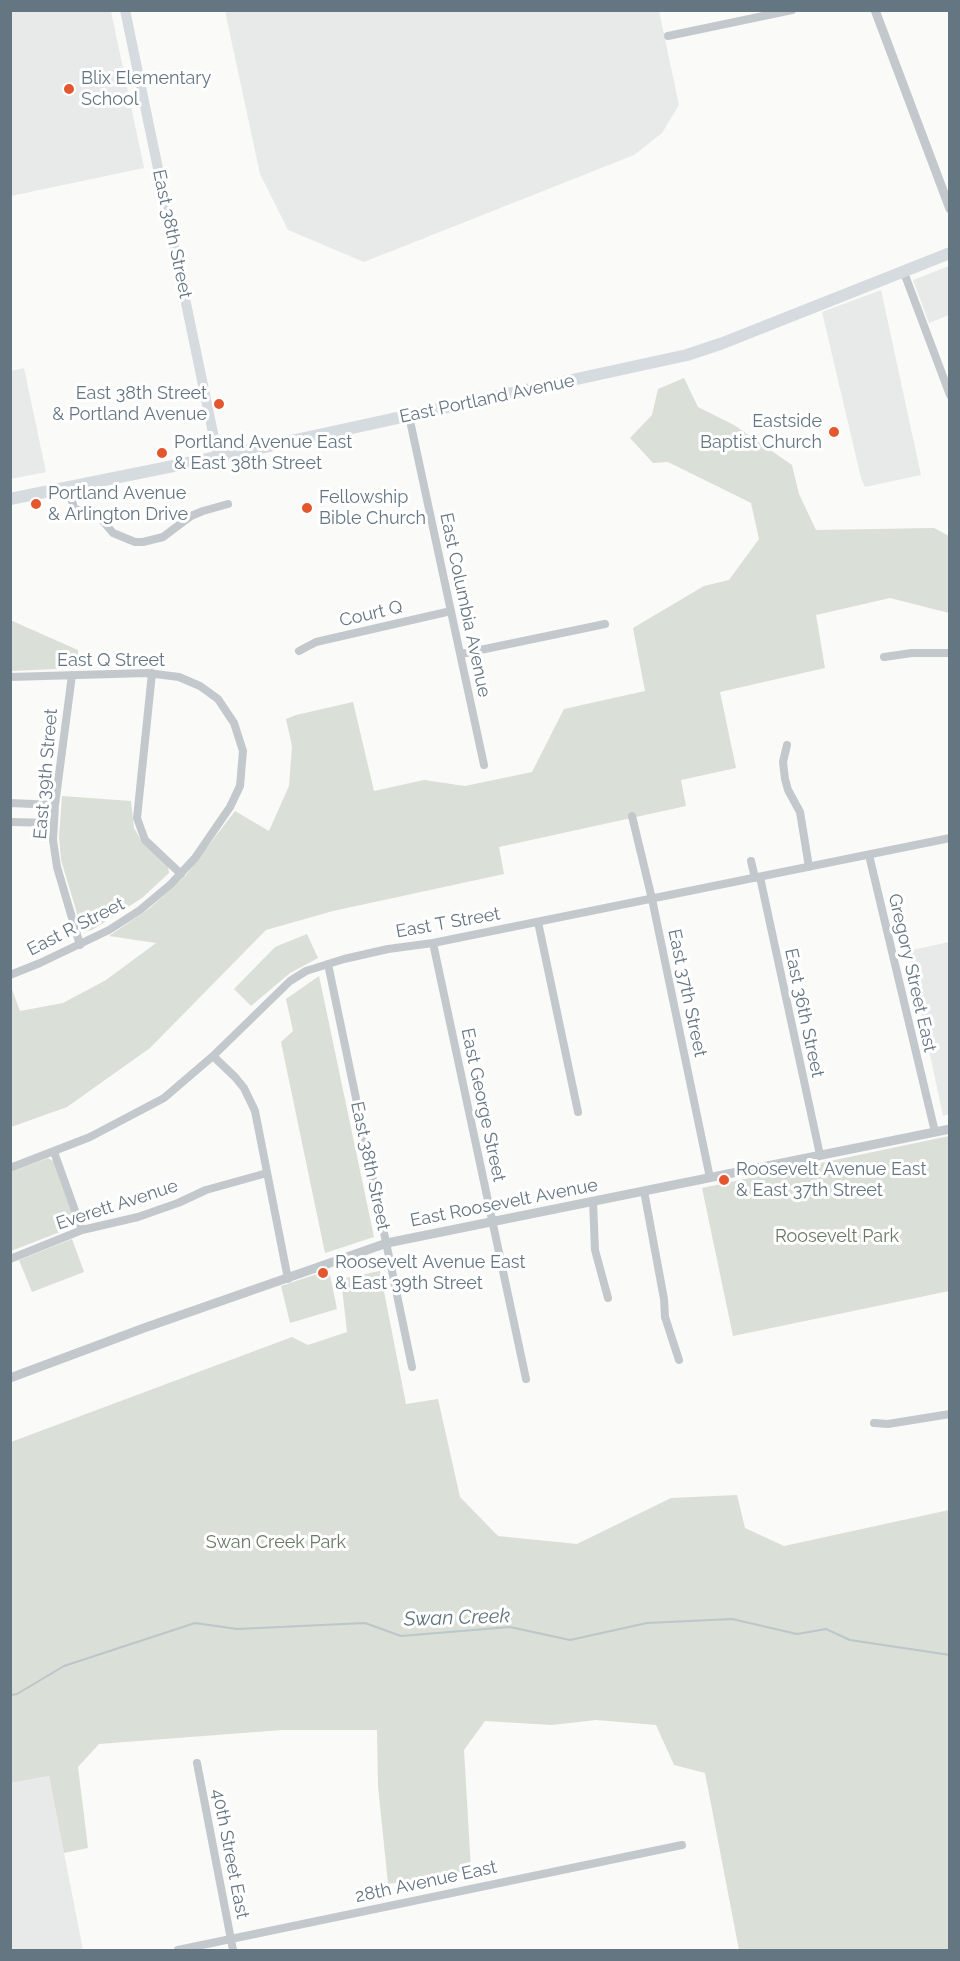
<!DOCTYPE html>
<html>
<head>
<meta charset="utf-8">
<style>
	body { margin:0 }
	#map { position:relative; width:960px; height:1961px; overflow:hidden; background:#fafaf8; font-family:Raleway,sans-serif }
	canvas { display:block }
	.frame { position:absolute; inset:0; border:12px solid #657683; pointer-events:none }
</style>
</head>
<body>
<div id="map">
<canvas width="960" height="1961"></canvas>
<div class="frame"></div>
</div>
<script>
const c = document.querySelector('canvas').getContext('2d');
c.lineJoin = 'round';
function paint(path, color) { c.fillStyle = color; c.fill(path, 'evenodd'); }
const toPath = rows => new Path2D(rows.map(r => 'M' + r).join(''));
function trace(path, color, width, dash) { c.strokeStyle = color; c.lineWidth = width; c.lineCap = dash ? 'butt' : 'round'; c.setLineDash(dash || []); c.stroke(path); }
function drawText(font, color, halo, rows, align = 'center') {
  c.font = font + ' Raleway,sans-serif'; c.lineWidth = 6; c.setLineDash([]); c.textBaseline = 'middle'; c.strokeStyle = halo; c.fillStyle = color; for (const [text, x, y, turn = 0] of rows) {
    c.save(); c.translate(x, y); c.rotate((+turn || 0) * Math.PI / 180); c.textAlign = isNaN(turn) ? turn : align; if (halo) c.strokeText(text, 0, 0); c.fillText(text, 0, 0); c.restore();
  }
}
paint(toPath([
	[10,11,111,11,144,168,11,196],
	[225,11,659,11,679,105,662,133,634,155,364,262,288,230,260,174],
	[949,266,949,315,929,323,913,280],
	[881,290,921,475,865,487,861,478,822,312],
	[24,368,46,472,11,479,11,371],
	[949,942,950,1114,943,1116,908,951],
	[49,1776,83,1950,11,1950,11,1783]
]), '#e8e9e9');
paint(toPath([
	[684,378,698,407,734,425,792,465,799,494,816,530,934,528,949,536,949,613,890,598,816,615,825,668,720,692,736,768,681,780,686,806,499,847,504,874,333,911,266,930,150,1048,67,1107,11,1127,10,984,20,1011,63,1003,106,980,156,943,109,936,150,908,186,875,235,811,269,831,289,786,292,746,286,719,296,715,353,702,374,791,424,780,465,786,532,772,564,709,645,691,633,628,704,586,729,580,759,539,751,503,668,462,653,463,630,438,652,415,658,389],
	[10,620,78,650,79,668,11,671],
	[62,796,131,801,134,828,142,842,168,866,169,873,142,898,92,930,87,931,82,930,61,860,59,837],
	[307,934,318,958,290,973,251,1006,234,989,275,947],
	[319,976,374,1237,325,1253,281,1042,293,1031,286,999],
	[949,1136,949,1291,733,1336,702,1188],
	[48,1158,55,1162,76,1223,73,1227,11,1251,11,1172],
	[72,1239,84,1272,32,1292,19,1260],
	[329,1270,337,1309,290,1323,281,1286],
	[380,1271,406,1404,438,1399,460,1497,498,1536,577,1544,671,1498,737,1495,745,1528,784,1546,949,1510,949,1950,739,1950,705,1773,674,1765,656,1725,596,1720,552,1725,485,1721,464,1750,471,1870,388,1884,378,1786,377,1730,282,1730,99,1744,78,1767,88,1848,64,1853,49,1776,11,1783,11,1442,292,1337,308,1345,347,1332,341,1279]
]), '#dadfd7');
trace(toPath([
	[10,1695,17,1694,64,1666,195,1623,237,1629,365,1623,401,1636,510,1627,570,1640,647,1623,732,1619,797,1634,826,1629,850,1640,950,1655]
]), '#bbc7cb', 2);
trace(toPath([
	[668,36,792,10],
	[903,270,950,395],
	[409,416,484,765],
	[68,488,74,508,81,512,98,515,113,533,135,542,143,542,163,537,191,516,203,511,228,504],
	[299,651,316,642,451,611],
	[461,654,605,624],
	[884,657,912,653,950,653],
	[152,673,137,818,145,840,181,874],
	[72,675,55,805,53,840,57,867,80,945],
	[10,677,147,673,179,677,200,686,218,699,234,723,243,751,240,786,230,807,195,858,171,884,140,910,109,930,40,963,10,975],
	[787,745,783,762,785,779,788,790,800,812,809,867],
	[10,803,55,805],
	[632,816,652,899,710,1178],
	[10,822,53,823],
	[869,855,935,1132],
	[751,861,755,878],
	[760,877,820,1155],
	[538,922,578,1112],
	[433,943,526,1379],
	[328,964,412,1367],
	[213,1056,235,1077,244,1088,255,1111,288,1279],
	[54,1152,82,1230],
	[10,1168,90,1137,164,1098,213,1056,290,981,306,971,344,959,388,949,433,943,950,838],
	[644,1191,664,1299,665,1317,679,1360],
	[593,1201,595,1250,608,1298],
	[10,1259,82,1230,138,1217,178,1203,206,1190,267,1173],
	[874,1423,888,1424,950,1414],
	[197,1763,233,1950],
	[178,1950,682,1845]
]), '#c3c8cc', 8);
trace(toPath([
	[875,10,950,209],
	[10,1378,144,1328,387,1243,950,1129]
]), '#c3c8cc', 9);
trace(toPath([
	[125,10,218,457]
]), '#d6dbdf', 10);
trace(toPath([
	[10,499,218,457,687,355,723,343,950,253]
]), '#d6dbdf', 12);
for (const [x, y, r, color] of [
	[69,89,6,"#e4572e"],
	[219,404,6,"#e4572e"],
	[834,432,6,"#e4572e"],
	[162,453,6,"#e4572e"],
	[36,504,6,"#e4572e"],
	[307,508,6,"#e4572e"],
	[724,1180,6,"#e4572e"],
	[323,1273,6,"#e4572e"]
]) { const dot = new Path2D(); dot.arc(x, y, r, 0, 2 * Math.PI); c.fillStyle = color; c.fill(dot); trace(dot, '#fff', 2); }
drawText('18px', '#657683', '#fff', [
	["Blix Elementary",81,79],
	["School",81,100],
	["East 38th Street",207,394,"right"],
	["& Portland Avenue",207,415,"right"],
	["Eastside",822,422,"right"],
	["Baptist Church",822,443,"right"],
	["Portland Avenue East",174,443],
	["& East 38th Street",174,464],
	["Portland Avenue",48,494],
	["& Arlington Drive",48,515],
	["Fellowship",319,498],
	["Bible Church",319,519],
	["Roosevelt Avenue East",736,1170],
	["& East 37th Street",736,1191],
	["Roosevelt Avenue East",335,1263],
	["& East 39th Street",335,1284]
], 'left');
drawText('18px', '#657683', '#fff', [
	["East 38th Street",172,234,78],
	["East Portland Avenue",487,399,-12],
	["East Columbia Avenue",465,605,78],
	["Court Q",371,614,-13],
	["East Q Street",111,661],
	["East 39th Street",46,774,-85],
	["East T Street",448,923,-10],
	["East R Street",76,927,-27],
	["Gregory Street East",912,973,77],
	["East 37th Street",687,993,78],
	["East 36th Street",804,1013,78],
	["East George Street",483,1105,78],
	["East 38th Street",370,1166,78],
	["East Roosevelt Avenue",504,1203,-11],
	["Everett Avenue",117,1205,-18],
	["40th Street East",230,1854,79],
	["28th Avenue East",426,1882,-12]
]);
drawText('18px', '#687a64', '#fff', [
	["Roosevelt Park",837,1237],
	["Swan Creek Park",276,1543]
]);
drawText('italic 20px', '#60757c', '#fff', [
	["Swan Creek",457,1618,-2]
]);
</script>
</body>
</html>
